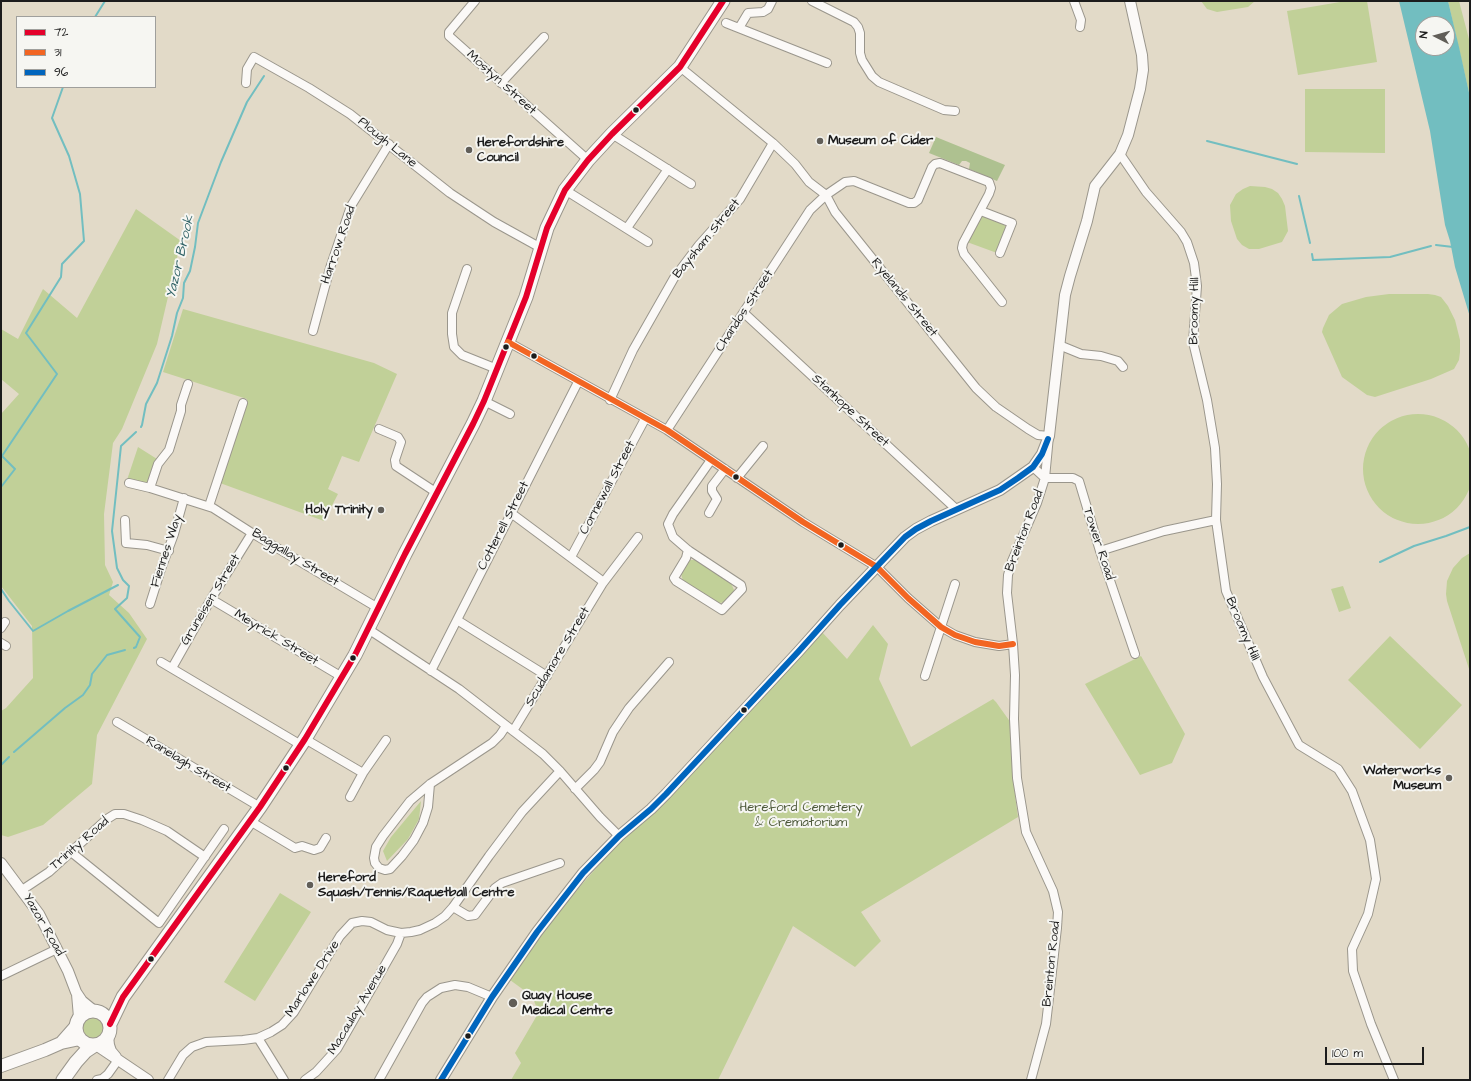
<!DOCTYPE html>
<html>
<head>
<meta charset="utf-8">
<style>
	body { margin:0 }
	#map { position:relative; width:1471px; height:1081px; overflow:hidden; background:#e2dac8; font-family:"Architects Daughter",sans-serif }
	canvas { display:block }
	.frame { position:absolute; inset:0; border:2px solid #1c1c1c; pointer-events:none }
	.legend { position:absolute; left:16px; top:16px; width:140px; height:72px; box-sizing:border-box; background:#f6f6f2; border:1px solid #9f9f9c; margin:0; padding:5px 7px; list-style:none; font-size:12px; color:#1c1c1c }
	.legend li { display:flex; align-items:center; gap:8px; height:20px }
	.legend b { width:20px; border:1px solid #9f9f9c }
	.north { position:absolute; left:1415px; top:16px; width:40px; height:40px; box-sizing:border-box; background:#f6f6f2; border:1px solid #9f9f9c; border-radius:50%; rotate:276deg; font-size:11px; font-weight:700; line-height:16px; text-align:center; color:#1c1c1c }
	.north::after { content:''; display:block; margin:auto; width:14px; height:18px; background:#615e58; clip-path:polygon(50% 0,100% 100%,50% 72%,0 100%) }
	.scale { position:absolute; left:1325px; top:1047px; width:99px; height:18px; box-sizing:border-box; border:2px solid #1c1c1c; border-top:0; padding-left:5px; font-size:12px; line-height:14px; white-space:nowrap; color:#1c1c1c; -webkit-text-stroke:3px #f6f6f2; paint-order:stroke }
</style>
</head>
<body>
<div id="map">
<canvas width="1471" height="1081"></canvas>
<div class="frame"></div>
<ul class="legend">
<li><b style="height:5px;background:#e4002b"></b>72</li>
<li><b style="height:5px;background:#f26522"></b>31</li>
<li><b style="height:5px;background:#0065bd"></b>96</li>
</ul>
<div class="north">N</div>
<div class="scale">100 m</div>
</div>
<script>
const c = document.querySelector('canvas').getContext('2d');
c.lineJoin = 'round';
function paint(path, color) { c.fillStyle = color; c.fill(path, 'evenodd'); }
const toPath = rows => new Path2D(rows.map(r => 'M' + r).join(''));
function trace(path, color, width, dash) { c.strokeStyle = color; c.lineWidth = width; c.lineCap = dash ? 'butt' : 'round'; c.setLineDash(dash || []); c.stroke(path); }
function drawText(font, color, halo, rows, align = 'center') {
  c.font = font + ' "Architects Daughter",sans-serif'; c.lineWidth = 4; c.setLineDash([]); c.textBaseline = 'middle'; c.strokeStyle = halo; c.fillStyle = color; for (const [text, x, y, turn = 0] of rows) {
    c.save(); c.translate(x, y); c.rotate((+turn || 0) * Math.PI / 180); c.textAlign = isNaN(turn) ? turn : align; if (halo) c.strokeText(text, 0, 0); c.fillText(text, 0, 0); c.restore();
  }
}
paint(toPath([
	[1201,1,1255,1,1248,7,1217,12,1207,9],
	[1346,1,1367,1,1377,62,1298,75,1287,11],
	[1448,1,1459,1,1470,43,1470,97],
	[1305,89,1385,89,1385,153,1305,152],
	[1250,186,1265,187,1272,189,1278,193,1282,199,1285,206,1288,231,1282,242,1259,249,1249,249,1242,245,1237,239,1231,221,1230,205,1236,194,1243,189],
	[136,209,181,241,157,344,122,429,113,443,104,514,105,565,113,582,109,595,129,613,147,639,97,735,92,784,43,825,8,837,1,835,1,711,6,708,33,678,32,626,1,586,1,414,19,394,1,379,1,329,18,339,43,289,77,318],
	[982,216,1004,224,1006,228,997,253,967,242,979,217],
	[1389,294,1428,294,1435,295,1441,297,1448,306,1455,320,1460,340,1460,352,1459,360,1454,369,1431,379,1375,397,1367,395,1342,377,1322,332,1323,328,1329,315,1342,304,1366,297],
	[183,309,374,363,397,374,359,462,342,456,328,489,338,494,324,521,220,483,247,399,163,372],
	'1363 469a55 55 0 1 1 110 0a55 55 0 1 1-110 0Z',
	[138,447,157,459,149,484,127,480],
	[1470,553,1470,672,1447,601,1446,594,1447,581,1453,568,1462,558],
	[690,560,697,560,730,581,734,590,733,593,726,602,719,603,683,581,680,570,685,563],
	[1343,586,1351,608,1339,612,1331,589],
	[873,625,888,644,879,679,911,747,993,699,996,702,1011,723,1015,795,1018,817,861,912,881,941,855,967,793,926,718,1080,511,1080,521,1063,515,1053,536,1017,536,1006,532,996,510,980,545,929,583,883,614,848,665,803,696,766,821,631,847,659],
	[1390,636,1462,705,1420,749,1348,680],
	[1141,656,1185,734,1172,763,1140,775,1085,684],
	[421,801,419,819,408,839,387,861,383,851,391,837],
	[280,893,311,912,255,1001,224,982],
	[93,1014,100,1016,103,1021,105,1027,103,1034,99,1039,92,1041,84,1038,81,1029,81,1024,84,1018]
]), '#c1d098');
paint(toPath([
	[936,137,1005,165,997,181,969,169,970,163,966,161,962,161,959,165,929,153]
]), '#aec190');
paint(toPath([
	[1399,1,1448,1,1459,47,1470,97,1470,317,1455,267,1450,241,1445,225,1430,131],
	[1423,24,1447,24,1447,48,1423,48]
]), '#72bec0');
trace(toPath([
	[95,17,105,1],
	[1207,141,1297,164],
	[1299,196,1310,243],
	[1436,245,1453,247],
	[1312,254,1313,260,1390,257,1431,246],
	[141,427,142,425,146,404,157,383,172,336,177,313,183,298,184,283,190,271,195,247,198,223,221,162,247,102,264,76],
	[1,487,15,469,2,456,57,374,26,333,61,277,62,264,84,241,80,194,69,156,52,118,63,87],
	[1380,562,1414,546,1446,536,1470,527],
	[1,589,9,601,33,631,68,611,118,585],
	[134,648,136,647,140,637,115,609,127,598,129,586,123,580,117,568,112,531,121,446,136,432],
	[14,752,65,708,83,695,90,685,92,674,107,655,125,650],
	[1,765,9,757]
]), '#72bec0', 2);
const minor = toPath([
	[475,1,449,32,449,36,588,160],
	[812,1,854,22,858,27,860,33,860,53,862,60,872,76,879,82,944,110,955,111],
	[1074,1,1081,20,1080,27],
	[726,23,827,63],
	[739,28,748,13,763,12,768,9,772,1],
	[680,67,773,143,795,164,809,182,826,195,835,212,976,388,996,407,1028,429,1038,435,1049,436,1045,478,1037,503,1012,561,1008,575,1007,593,1013,644,1015,675,1014,719,1017,778,1026,832,1053,891,1058,912,1057,928,1046,1024,1031,1080],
	[246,83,247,69,254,57,309,88,350,114,450,193,494,222,541,248],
	[501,83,544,37],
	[612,134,691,184],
	[1120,154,1146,192,1181,232,1187,242,1194,263,1197,286,1193,342,1207,400,1215,448,1217,484,1216,520,1226,591,1263,677,1299,745,1338,769,1352,791,1370,840,1376,879,1368,914,1352,949,1353,971,1371,1024,1394,1080],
	[565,190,648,242],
	[981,211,1012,223,1000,253],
	[627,228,668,169],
	[467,269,452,313,452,334,454,347,462,355,497,369],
	[744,313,956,509],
	[313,331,330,268,351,206,389,144],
	[508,342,667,430,803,522,877,567,908,598,941,627,955,635,975,642,999,646,1013,644],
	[1059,345,1081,354,1101,356,1118,361,1123,367],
	[610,400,633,350,674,278,699,245,740,199,773,143],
	[484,401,510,414],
	[379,429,398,437,401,442,395,460,396,466,437,493],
	[667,430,810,210,826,195,845,182,854,181,909,203,914,203,918,200,932,167,935,164,940,163,989,182,991,188,989,194,963,243,962,248,964,254,1002,302],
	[1033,467,1045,478,1073,478,1079,481,1100,551,1135,654],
	[737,478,763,446],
	[129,483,150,488,213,508,252,533,378,608],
	[150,488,158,464,169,450,181,411,181,405,188,384],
	[209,506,243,403],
	[511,513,601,580,603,583],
	[709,513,717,499,712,491,712,486,725,469],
	[125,520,126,543,147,545,169,551],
	[688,550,686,558,674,578,676,581,722,610,742,589,741,585,688,550,673,537,668,524,673,514,711,460],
	[1100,551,1164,531,1216,520],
	[571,557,645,419],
	[211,599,342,677],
	[150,604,161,569,174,534,184,498],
	[457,620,547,676],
	[1,628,5,622],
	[368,629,459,689,543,754,560,771,600,817,619,836],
	[1,643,6,646],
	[161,662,301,745],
	[172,668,211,599,252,533],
	[431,671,578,382],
	[925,676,955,584],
	[117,722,260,807],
	[513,731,603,583,638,537],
	[305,739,363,773,350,797],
	[363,773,386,740],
	[430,784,428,807,423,823,414,840,402,856,390,869,385,870,379,868,375,863,374,858,376,847,383,836,410,801,430,784,492,743,500,735,506,726],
	[575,789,594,770,600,762,613,732,629,708,669,662],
	[250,821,295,848,302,846,314,850,320,848,326,838],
	[71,852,159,923,224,829],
	[22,890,49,872,107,819,115,814,124,814,142,820,167,831,205,857],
	[453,907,468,916,475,915,495,888,502,883,560,863],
	[1,976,57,949],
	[258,1038,284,1080],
	[97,1080,102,1079,108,1074,118,1060],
	[168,1080,183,1055,192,1047,206,1042,243,1040,258,1038,271,1032,282,1025,294,1012,340,936,352,923,362,921,371,922,387,930,401,933,411,932,420,930,435,923,445,916,453,907,489,856,522,812,560,771],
	[305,1080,316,1072,337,1049,397,944,401,933],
	[379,1080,422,1003,427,997,441,988,455,985,468,987,492,997]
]);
const tertiary = toPath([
	[1,863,39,914,68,971,76,992,82,1001,93,1010],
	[77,994,79,1017],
	[108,1036,109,1045,111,1051,116,1057],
	[96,1045,148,1080],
	[441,1080,492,997,537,932,583,873,619,836,651,809,666,794,798,652,840,605,905,537,916,529,931,521,1000,490,1033,467,1042,454,1049,436,1065,295,1070,276,1087,221,1095,186,1120,154,1128,135,1140,89,1143,70,1142,55,1130,1]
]);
const primary = toPath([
	[61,1043,76,1026],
	[1,1066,45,1050,61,1043,80,1039]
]);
const trunk = toPath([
	'76 1028a17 17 0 1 1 34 0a17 17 0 1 1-34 0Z',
	[110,1024,123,997,260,807,305,739,355,655,405,554,473,424,484,401,526,297,547,228,565,190,588,160,612,134,680,67,723,1],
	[63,1080,76,1062,86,1051,95,1045]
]);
trace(minor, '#9a968c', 10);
trace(tertiary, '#9a968c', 12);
trace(primary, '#9a968c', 14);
trace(trunk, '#9a968c', 15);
trace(minor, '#fbf9f7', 8);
trace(tertiary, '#fbf9f7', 10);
trace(primary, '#fbf9f7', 12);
trace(trunk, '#fbf9f7', 13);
trace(toPath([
	[110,1024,123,997,260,807,305,739,355,655,405,554,473,424,484,401,526,297,547,228,565,190,588,160,612,134,680,67,723,1]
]), '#e4002b', 6);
trace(toPath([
	[508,342,667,430,803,522,877,567,908,598,941,627,955,635,975,642,999,646,1013,644]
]), '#f26522', 6);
trace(toPath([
	[441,1080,492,997,537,932,583,873,619,836,651,809,666,794,798,652,840,605,905,537,916,529,931,521,1000,490,1018,478,1033,467,1042,454,1048,439]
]), '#0065bd', 6);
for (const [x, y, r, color] of [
	[636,110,3.5,"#1c1c1c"],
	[820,141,4,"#615e58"],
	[469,150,4,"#615e58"],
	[506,347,3.5,"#1c1c1c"],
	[534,356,3.5,"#1c1c1c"],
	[736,477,3.5,"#1c1c1c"],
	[381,510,4,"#615e58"],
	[841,545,3.5,"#1c1c1c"],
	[353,658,3.5,"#1c1c1c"],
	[744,710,3.5,"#1c1c1c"],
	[286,768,3.5,"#1c1c1c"],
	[1449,778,4,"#615e58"],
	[310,885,4,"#615e58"],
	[151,959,3.5,"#1c1c1c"],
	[513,1003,5,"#615e58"],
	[468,1036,3.5,"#1c1c1c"]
]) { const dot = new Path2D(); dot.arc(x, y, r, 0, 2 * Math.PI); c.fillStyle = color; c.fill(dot); trace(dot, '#f6f6f2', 1.5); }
drawText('13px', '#1c1c1c', '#f6f6f2', [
	["Mostyn Street",501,83,42],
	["Plough Lane",387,143,39],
	["Baysham Street",707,239,-51],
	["Harrow Road",339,245,-71],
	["Ryelands Street",904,298,51],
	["Chandos Street",745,311,-57],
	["Broomy Hill",1195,311,-89],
	["Stanhope Street",850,411,43],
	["Cornewall Street",608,488,-62],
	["Cotterell Street",504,526,-63],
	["Breinton Road",1025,531,-69],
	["Tower Road",1098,544,72],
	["Fiennes Way",167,551,-72],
	["Baggallay Street",295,558,31],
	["Gruneisen Street",211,600,-59],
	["Broomy Hill",1242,629,67],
	["Meyrick Street",276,638,31],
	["Scudamore Street",558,657,-59],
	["Ranelagh Street",188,765,31],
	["Trinity Road",80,844,-41],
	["Yazor Road",43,925,60],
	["Breinton Road",1052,964,-84],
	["Marlowe Drive",313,979,-57],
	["Macaulay Avenue",358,1010,-59]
]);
drawText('bold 13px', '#1c1c1c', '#f6f6f2', [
	["Museum of Cider",828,141],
	["Herefordshire",477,143],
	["Council",477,158],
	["Holy Trinity",373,510,"right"],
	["Waterworks",1441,771,"right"],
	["Museum",1441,786,"right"],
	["Hereford",318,878],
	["Squash/Tennis/Raquetball Centre",318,893],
	["Quay House",522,996],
	["Medical Centre",522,1011]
], 'left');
drawText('13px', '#4c5839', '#f6f6f2', [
	["Hereford Cemetery",801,808],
	["& Crematorium",801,823]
]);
drawText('italic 14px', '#2d6064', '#f6f6f2', [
	["Yazor Brook",181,257,-77]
]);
</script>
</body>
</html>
